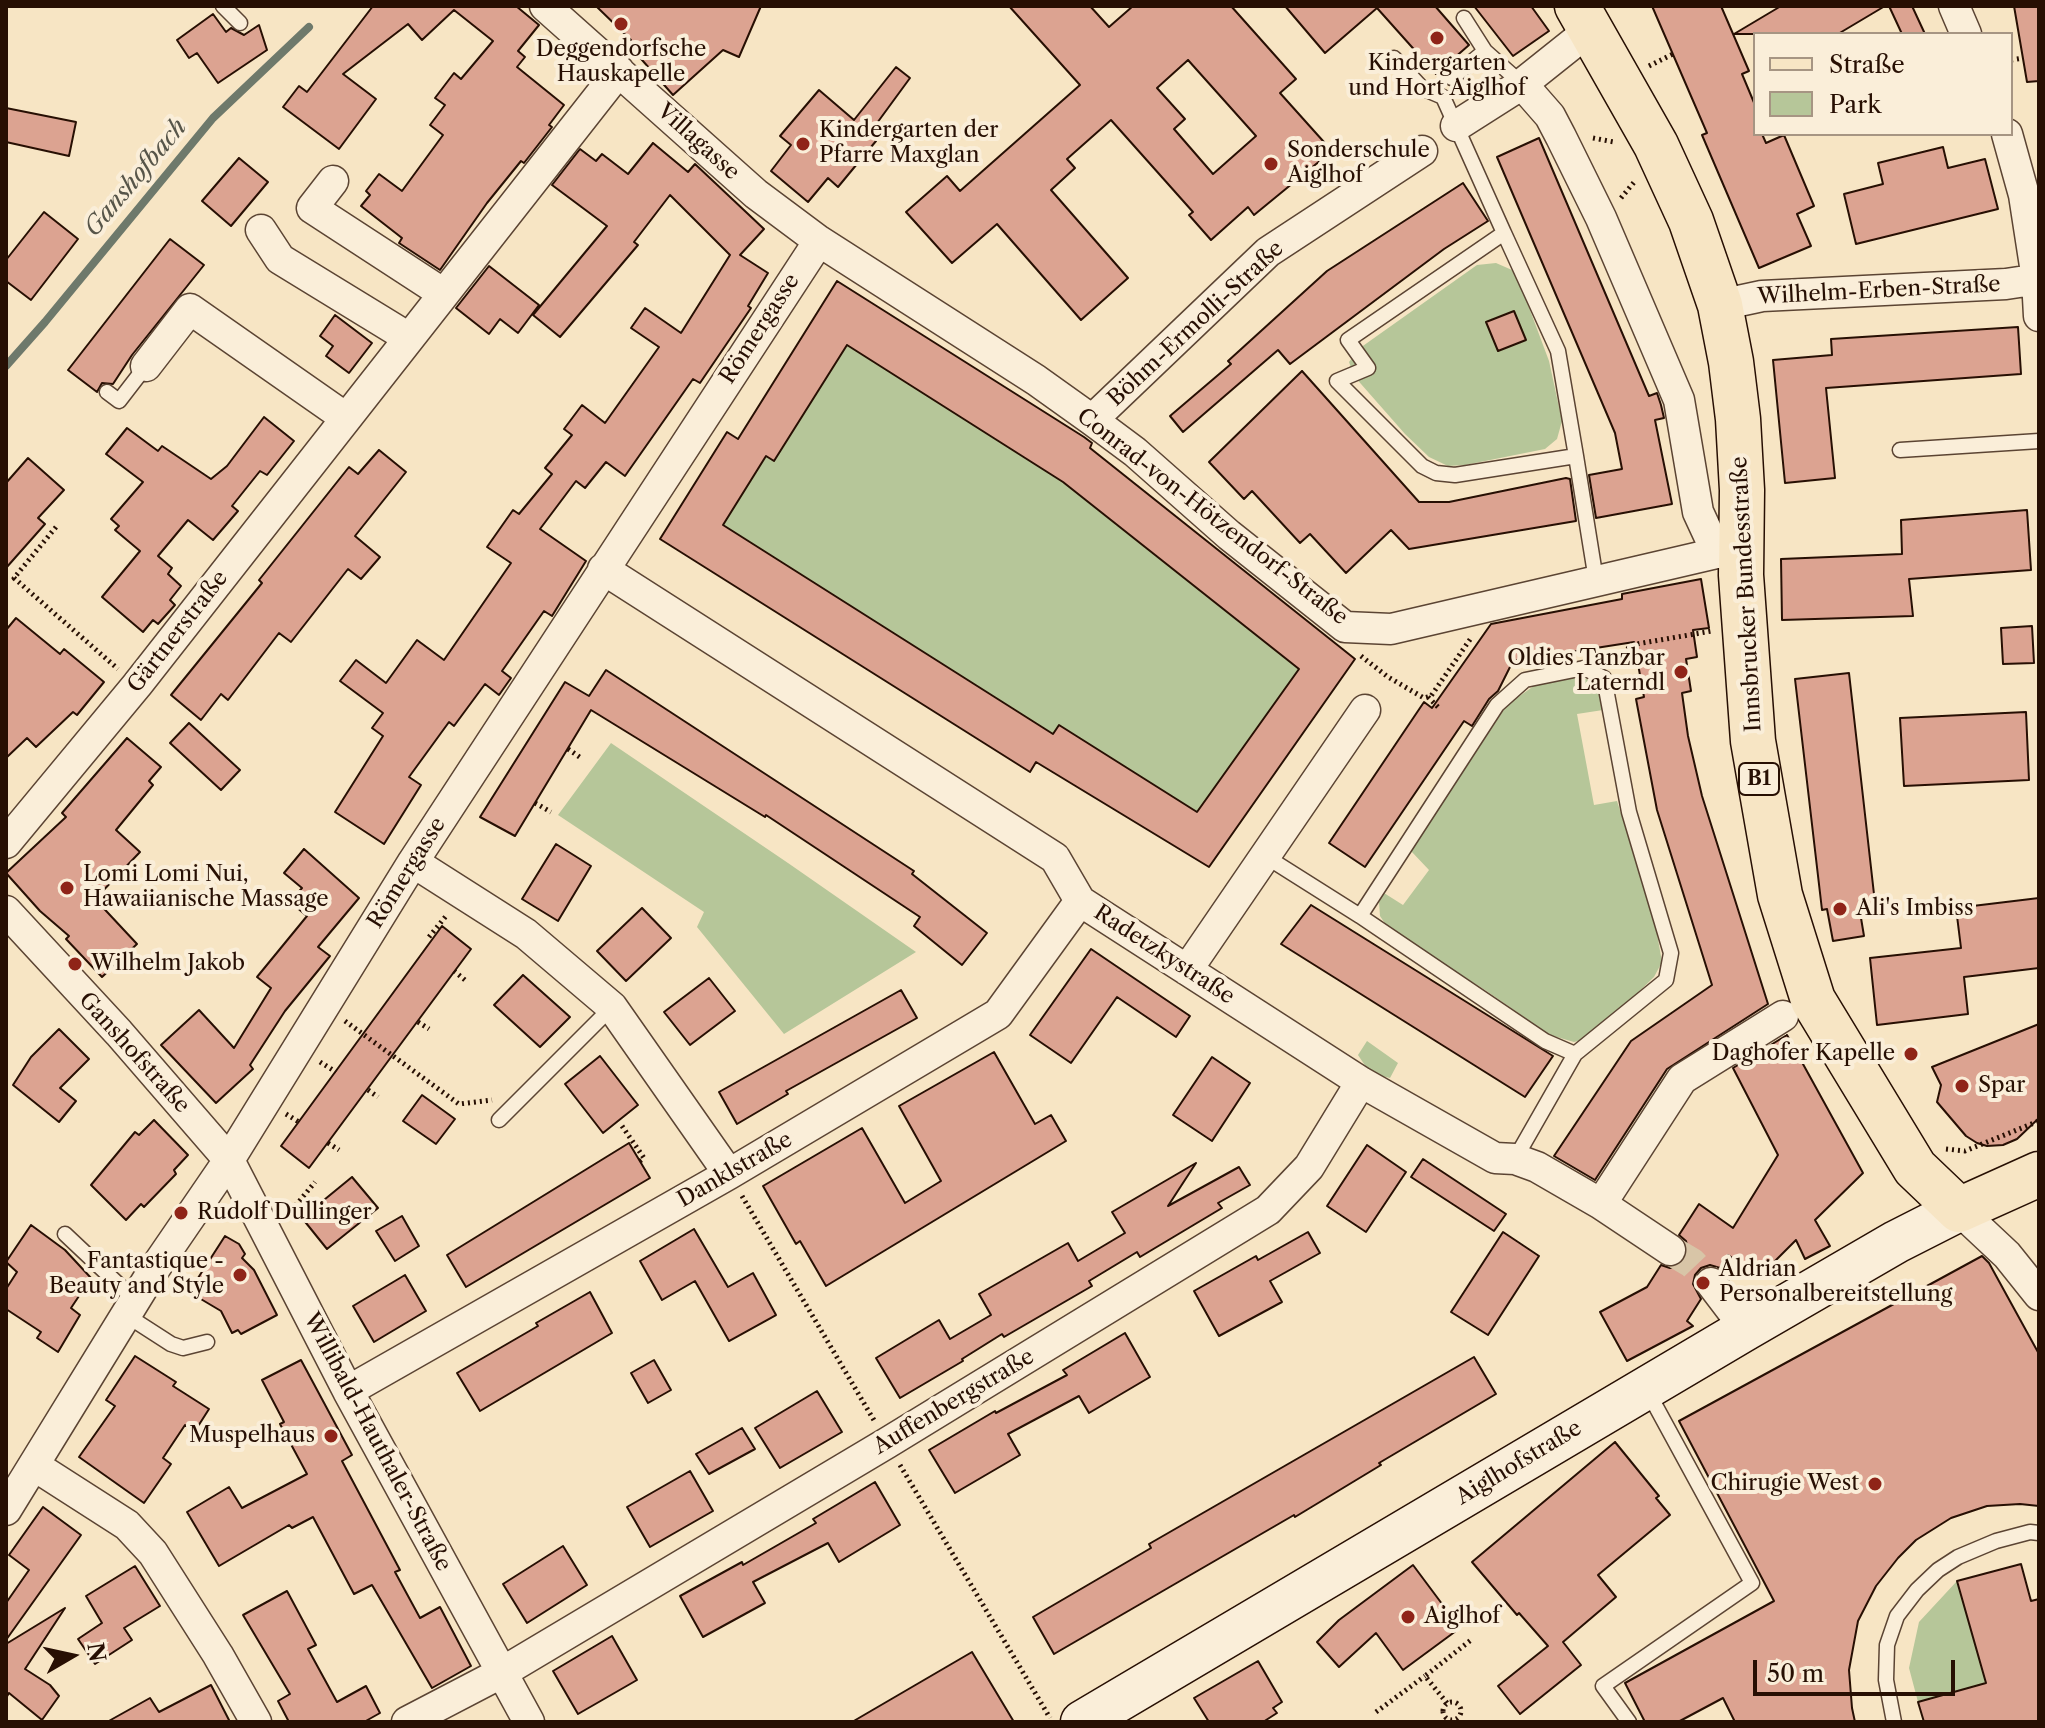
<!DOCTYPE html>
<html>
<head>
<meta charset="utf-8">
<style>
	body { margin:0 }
	#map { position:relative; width:2045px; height:1728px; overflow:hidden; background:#f7e5c4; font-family:"Libre Caslon Text",serif }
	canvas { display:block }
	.frame { position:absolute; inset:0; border:8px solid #270f03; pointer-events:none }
	.legend { position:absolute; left:1753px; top:32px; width:260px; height:104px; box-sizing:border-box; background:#faeed9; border:2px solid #a69583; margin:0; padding:10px 14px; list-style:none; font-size:24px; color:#270f03 }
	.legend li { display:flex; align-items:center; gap:16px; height:40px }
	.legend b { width:40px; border:2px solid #a69583 }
	.north { position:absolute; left:32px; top:1616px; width:80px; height:80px; -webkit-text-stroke:6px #faeed9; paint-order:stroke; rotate:81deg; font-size:22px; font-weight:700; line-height:32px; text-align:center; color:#270f03 }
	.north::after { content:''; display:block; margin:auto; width:28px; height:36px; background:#270f03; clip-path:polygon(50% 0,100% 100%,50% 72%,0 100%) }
	.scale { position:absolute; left:1753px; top:1660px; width:202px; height:36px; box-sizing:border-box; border:4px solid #270f03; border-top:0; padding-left:10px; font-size:24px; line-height:28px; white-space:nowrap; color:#270f03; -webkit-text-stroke:6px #faeed9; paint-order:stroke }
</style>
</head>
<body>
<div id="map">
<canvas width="2045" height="1728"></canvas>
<div class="frame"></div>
<ul class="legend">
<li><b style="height:10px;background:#f7e5c4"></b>Straße</li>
<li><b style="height:22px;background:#b6c699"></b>Park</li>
</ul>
<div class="north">N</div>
<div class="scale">50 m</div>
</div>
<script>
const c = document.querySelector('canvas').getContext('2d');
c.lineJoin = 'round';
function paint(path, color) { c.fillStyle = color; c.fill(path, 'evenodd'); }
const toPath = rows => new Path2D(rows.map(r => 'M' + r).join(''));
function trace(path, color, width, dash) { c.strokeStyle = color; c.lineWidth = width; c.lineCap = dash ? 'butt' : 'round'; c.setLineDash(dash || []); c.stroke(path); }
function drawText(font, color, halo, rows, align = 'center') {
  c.font = font + ' "Libre Caslon Text",serif'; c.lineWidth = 8; c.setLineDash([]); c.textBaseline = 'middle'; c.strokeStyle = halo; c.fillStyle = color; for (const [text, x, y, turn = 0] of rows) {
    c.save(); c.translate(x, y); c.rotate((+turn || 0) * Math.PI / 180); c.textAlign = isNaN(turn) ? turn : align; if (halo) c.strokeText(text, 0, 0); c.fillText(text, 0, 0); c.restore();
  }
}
paint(toPath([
	[1496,263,1512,270,1521,286,1549,361,1562,421,1557,439,1545,449,1465,465,1448,466,1429,457,1405,434,1354,376,1349,362,1360,348,1477,265],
	[847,345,1063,482,1299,669,1197,812,1059,725,1053,734,723,525,766,456,774,461],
	[1576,676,1593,681,1600,693,1603,710,1577,714,1594,805,1617,801,1654,917,1662,962,1654,977,1592,1037,1574,1042,1550,1035,1485,990,1390,931,1380,916,1379,902,1384,893,1403,905,1429,870,1411,851,1507,705,1538,683],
	[611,743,788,863,916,952,784,1034,697,927,704,912,558,815],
	[1367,1041,1398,1063,1390,1078,1370,1073,1358,1055],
	[1957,1581,1986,1683,1918,1702,1909,1668,1919,1622]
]), '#b6c699');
trace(toPath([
	[6,366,45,322,213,118,309,27]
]), '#6e796b', 8);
const building = toPath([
	[373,6,516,6,539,25,518,51,525,57,517,67,564,105,549,125,552,127,524,163,521,161,487,203,440,270,399,243,402,238,361,206,370,195,366,191,379,174,402,191,443,135,430,125,445,105,435,98,454,73,461,79,493,41,454,10,422,40,408,24,343,74,376,99,339,149,283,107,299,86,307,92,373,6],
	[596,6,761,6,739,57,723,50,673,95,627,43,631,40,596,6],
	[1009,6,1090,6,1109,27,1133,6,1231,6,1296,79,1280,93,1332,151,1254,215,1248,207,1211,240,1189,215,1193,212,1111,120,1067,159,1075,168,1051,190,1128,278,1081,320,997,224,952,263,906,212,947,176,960,191,1080,85,1009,6],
	[1188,60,1256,136,1213,174,1174,129,1185,119,1157,88,1188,60],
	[1285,6,1435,6,1469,45,1436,74,1377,8,1325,53,1285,6],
	[1474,6,1531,6,1549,31,1513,56,1474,6],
	[1652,6,1721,6,1749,71,1742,74,1755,105,1755,134,1762,134,1766,143,1784,135,1814,206,1797,214,1811,246,1759,268,1702,135,1707,133,1652,6],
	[1781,6,1885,6,1838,34,1734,34,1781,6],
	[1889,6,1912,6,1925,34,1902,34,1889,6],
	[2014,6,2039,6,2039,81,2027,82,2014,6],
	[213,14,226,32,231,28,244,35,259,25,267,50,218,83,197,53,189,58,177,40,213,14],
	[896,67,910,78,869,134,876,141,838,187,828,178,808,202,771,171,791,145,780,136,819,90,854,120,896,67],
	[6,108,76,122,69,156,6,142,6,108],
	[1539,138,1649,396,1657,393,1661,405,1664,418,1655,420,1672,504,1596,518,1589,475,1622,469,1615,433,1497,157,1539,138],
	[653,143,688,172,695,164,764,229,740,255,768,273,748,306,751,308,700,383,693,379,625,476,606,462,585,488,576,481,540,529,586,561,552,616,544,611,502,671,511,678,499,695,485,684,454,726,449,722,409,777,421,785,384,844,335,812,383,736,372,728,383,713,340,681,356,660,386,683,417,640,444,660,511,563,487,547,513,510,519,514,552,474,545,468,572,435,564,429,582,405,605,423,659,347,631,328,645,308,681,333,730,255,670,195,634,242,638,245,560,337,533,315,607,226,552,185,580,149,596,161,602,154,628,174,653,143],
	[1943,147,1948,168,1985,159,1998,209,1856,244,1844,194,1883,184,1878,163,1943,147],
	[239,158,268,182,231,226,202,201,239,158],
	[1463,183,1488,221,1444,249,1290,364,1278,350,1183,432,1170,416,1231,364,1228,361,1327,271,1463,183],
	[44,212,78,239,31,300,6,281,6,260,44,212],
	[170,239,204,265,132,355,113,384,102,383,97,392,68,370,170,239],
	[489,266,539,305,518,333,500,319,489,334,456,308,489,266],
	[837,281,1084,437,1092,443,1090,448,1355,659,1209,867,1036,762,1030,772,660,539,727,432,738,439,837,281],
	[847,345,1063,482,1299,669,1197,812,1059,725,1053,734,723,525,766,456,774,461,847,345],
	[1514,311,1526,340,1498,351,1486,322,1514,311],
	[335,315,372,343,349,373,326,356,333,346,320,336,335,315],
	[2018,327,2021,374,1826,388,1835,478,1785,483,1773,360,1832,355,1831,339,2018,327],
	[1302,371,1419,502,1449,502,1566,478,1570,479,1576,521,1409,549,1391,530,1346,573,1310,534,1300,543,1252,491,1244,499,1209,462,1302,371],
	[264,417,294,441,267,475,260,471,232,506,238,511,213,540,188,520,158,556,172,568,168,574,181,586,170,600,175,605,158,624,153,620,143,632,102,597,140,551,115,530,119,526,111,519,143,482,106,454,127,428,158,451,162,446,211,479,227,466,264,417],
	[379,450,406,472,355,536,380,557,361,579,348,569,291,642,279,633,228,700,221,694,201,720,171,695,262,583,259,580,349,467,358,474,379,450],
	[28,458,64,490,38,518,45,524,6,568,6,483,28,458],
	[2027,510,2031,570,1909,579,1913,616,1782,620,1781,559,1902,554,1901,520,2027,510],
	[1701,579,1709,628,1693,630,1697,657,1686,659,1691,691,1682,693,1688,736,1702,796,1768,1004,1667,1069,1595,1180,1554,1156,1631,1041,1712,985,1657,810,1636,699,1644,697,1634,642,1513,661,1498,691,1489,699,1472,726,1464,721,1365,867,1329,843,1424,702,1432,708,1491,624,1622,599,1622,594,1701,579],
	[16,618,60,654,64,649,104,682,77,715,73,712,36,747,27,738,6,758,6,630,16,618],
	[2032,626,2034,663,2003,664,2001,628,2032,626],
	[606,670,914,871,912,874,987,933,962,965,914,926,920,917,766,815,765,817,591,710,515,836,480,817,565,682,589,696,606,670],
	[1849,673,1875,903,1859,906,1864,936,1833,941,1827,909,1822,910,1795,679,1849,673],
	[2026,712,2029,780,1904,786,1900,718,2026,712],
	[189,723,240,770,221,790,170,743,189,723],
	[127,738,161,767,149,781,153,785,116,830,140,852,95,899,137,944,102,977,66,939,69,936,40,911,6,873,66,817,62,813,127,738],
	[556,844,591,866,558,921,522,899,556,844],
	[304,849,359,898,318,947,330,956,285,1011,250,1065,253,1069,216,1103,161,1045,199,1010,234,1048,271,988,257,977,307,916,290,902,302,888,284,873,304,849],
	[2039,898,2039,968,1964,977,1968,1014,1877,1025,1870,958,1961,948,1956,908,2039,898],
	[1311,905,1553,1056,1525,1097,1281,944,1311,905],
	[642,908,671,938,626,981,597,951,642,908],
	[442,926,471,949,309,1168,281,1146,442,926],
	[1091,949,1190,1016,1176,1037,1117,997,1071,1063,1030,1035,1091,949],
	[523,975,570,1017,540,1047,494,1005,523,975],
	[709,978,735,1011,690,1045,664,1012,709,978],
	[901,990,917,1018,786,1091,788,1094,737,1124,719,1092,901,990],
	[2039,1024,2039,1118,2017,1139,2003,1145,1987,1146,1977,1143,1966,1136,1937,1102,1941,1085,1932,1067,2039,1024],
	[59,1029,89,1059,60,1088,76,1101,59,1122,13,1085,31,1057,59,1029],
	[1787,1035,1863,1173,1815,1220,1830,1246,1805,1259,1796,1240,1760,1276,1728,1255,1720,1268,1710,1265,1701,1268,1695,1275,1693,1284,1701,1299,1687,1321,1693,1326,1627,1361,1600,1312,1647,1287,1661,1265,1670,1268,1679,1266,1684,1261,1688,1250,1686,1241,1679,1235,1699,1204,1733,1228,1778,1155,1733,1068,1787,1035],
	[994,1052,1035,1124,1051,1115,1066,1141,826,1286,800,1241,796,1244,763,1186,862,1128,905,1203,941,1181,899,1106,994,1052],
	[600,1056,638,1105,603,1133,565,1084,600,1056],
	[1212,1057,1250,1083,1212,1141,1173,1115,1212,1057],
	[422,1095,455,1119,436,1144,403,1121,422,1095],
	[154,1120,188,1155,174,1170,176,1174,144,1207,141,1204,126,1220,91,1185,135,1132,139,1135,154,1120],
	[629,1143,650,1178,466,1287,447,1255,629,1143],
	[1367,1145,1406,1172,1366,1232,1327,1206,1367,1145],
	[1423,1159,1506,1214,1494,1231,1411,1177,1423,1159],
	[1196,1163,1168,1206,1239,1167,1250,1185,1218,1203,1222,1208,1140,1257,1137,1252,1089,1281,1092,1286,1004,1337,1002,1334,962,1359,963,1361,900,1398,876,1358,939,1320,950,1339,991,1315,979,1294,1068,1243,1078,1261,1125,1233,1112,1212,1196,1163],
	[352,1177,378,1208,327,1249,302,1218,352,1177],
	[402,1216,419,1246,395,1261,376,1231,402,1216],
	[31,1225,65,1250,91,1278,71,1308,80,1315,58,1352,37,1338,41,1332,6,1309,6,1289,17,1272,6,1262,31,1225],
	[694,1229,728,1287,753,1273,776,1315,729,1341,695,1281,662,1300,640,1261,694,1229],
	[1308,1232,1320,1253,1270,1281,1282,1302,1219,1336,1194,1291,1256,1256,1258,1260,1308,1232],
	[1503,1232,1539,1256,1488,1335,1451,1312,1503,1232],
	[225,1236,239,1244,245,1254,242,1258,254,1270,277,1315,241,1334,238,1330,232,1333,221,1311,189,1292,225,1236],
	[1982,1256,1989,1263,2039,1354,2039,1506,2020,1504,1987,1506,1951,1518,1916,1540,1898,1558,1876,1586,1858,1621,1849,1670,1852,1708,1855,1722,1735,1722,1723,1698,1678,1722,1645,1722,1625,1683,1774,1601,1679,1421,1982,1256],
	[405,1275,426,1311,374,1342,353,1306,405,1275],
	[590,1292,612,1333,480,1411,457,1373,538,1326,536,1323,590,1292],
	[1125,1333,1150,1377,1089,1413,1079,1396,1008,1434,1020,1455,955,1493,929,1450,995,1411,996,1413,1067,1375,1063,1370,1125,1333],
	[135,1356,176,1382,173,1386,209,1409,195,1431,185,1425,163,1458,171,1464,144,1503,79,1457,115,1406,106,1400,135,1356],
	[1474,1357,1496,1394,1379,1463,1381,1465,1295,1517,1294,1515,1054,1654,1033,1617,1151,1548,1149,1544,1474,1357],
	[301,1360,352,1455,342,1461,400,1570,395,1572,420,1618,440,1607,471,1666,432,1688,372,1585,354,1594,313,1517,292,1528,289,1525,219,1566,187,1512,229,1487,242,1508,307,1474,280,1424,284,1422,262,1380,301,1360],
	[654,1360,671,1390,648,1403,631,1373,654,1360],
	[817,1391,842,1432,780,1468,755,1428,817,1391],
	[742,1428,755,1449,709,1474,696,1454,742,1428],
	[1615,1442,1659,1496,1656,1498,1670,1515,1598,1575,1616,1597,1563,1642,1581,1665,1520,1714,1498,1686,1548,1646,1519,1613,1517,1615,1472,1562,1615,1442],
	[690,1471,713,1511,650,1547,627,1507,690,1471],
	[875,1482,900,1525,839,1562,828,1543,753,1582,765,1603,703,1637,680,1596,742,1562,743,1565,816,1523,813,1519,875,1482],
	[43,1507,81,1535,6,1640,6,1603,29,1570,9,1555,43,1507],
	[563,1546,587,1585,527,1623,503,1584,563,1546],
	[2021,1564,2031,1601,2039,1599,2039,1722,1924,1722,1918,1702,1986,1683,1957,1581,2021,1564],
	[1413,1565,1460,1628,1403,1670,1376,1633,1339,1667,1317,1642,1339,1620,1413,1565],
	[135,1566,160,1606,124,1628,132,1640,95,1664,78,1639,102,1623,86,1596,135,1566],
	[287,1591,316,1645,308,1649,337,1702,366,1686,380,1713,364,1722,289,1722,278,1701,290,1694,243,1615,287,1591],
	[65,1608,25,1669,50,1685,59,1696,42,1720,9,1693,6,1698,6,1644,65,1608],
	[612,1636,637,1680,578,1714,553,1671,612,1636],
	[972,1652,1014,1722,852,1722,972,1652],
	[1258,1661,1282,1702,1273,1708,1277,1713,1263,1722,1209,1722,1194,1698,1258,1661],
	[211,1685,230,1722,107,1722,150,1698,159,1712,211,1685]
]);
paint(building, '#dca391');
trace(building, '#270f03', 2);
trace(toPath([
	[1670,1250,1692,1263,1711,1283]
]), '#d8c5a7', 30, [30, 15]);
const lane = toPath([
	[223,6,240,23],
	[1464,18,1485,51,1522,84],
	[1394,58,1422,88,1443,97,1504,233],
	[1452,78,1485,51],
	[107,392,119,401,146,366],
	[1900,450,2039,441],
	[1576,456,1455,475,1436,473,1422,466,1337,381,1368,368,1348,340,1504,233,1558,351,1576,456,1596,580],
	[1265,856,1360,916,1545,1041,1575,1054],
	[1360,916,1497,705,1525,680,1584,668,1604,678,1629,812,1671,953,1666,980,1575,1054,1515,1159],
	[499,1120,612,1007],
	[65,1234,135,1300],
	[126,1315,171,1344,183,1348,207,1342],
	[1629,1722,1603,1686,1752,1583,1648,1392],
	[1894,1722,1886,1680,1887,1645,1897,1616,1917,1590,1938,1570,1958,1557,1996,1541,2030,1532,2039,1533]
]);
const street = toPath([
	[545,6,756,194,819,241,1036,380,1092,420,1135,452,1229,535,1345,627,1391,629,1717,553,1741,553],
	[1954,6,1966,34],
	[1522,84,1550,116,1561,137,1601,218,1679,400,1698,512,1717,553],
	[1456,126,1522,84,1591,29],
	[2007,134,2024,195,2037,279,2039,316],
	[333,181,312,208,444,294],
	[261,230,280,259,409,338],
	[1720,305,1762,296,2006,284,2039,279],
	[146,366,190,309,346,418],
	[1092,420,1268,252,1422,151],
	[603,569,1055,858,1080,901,1361,1082,1495,1158,1515,1159,1537,1167,1601,1204,1670,1250],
	[6,843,137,685,619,71],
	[413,862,526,934,612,1007,729,1174],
	[6,911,119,1033,229,1160,348,1391,529,1722],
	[1187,970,1365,710],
	[1601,1204,1682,1079,1783,1016],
	[1959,1210,2007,1255,2039,1295],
	[1711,1283,1746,1329],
	[348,1391,729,1174,998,1014,1080,901],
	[35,1466,127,1525,153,1553,218,1655,256,1722],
	[6,1510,153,1271,229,1160,413,862,819,241],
	[407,1722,501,1673,887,1443,1268,1210,1309,1167,1361,1082]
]);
const secondary = toPath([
	[1082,1722,1746,1329,1896,1242,1959,1210]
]);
const primary = toPath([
	[1577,6,1656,145,1691,221,1720,305,1731,362,1738,419,1742,490,1741,575,1753,741,1780,895,1813,1000,1915,1168,1959,1210,2039,1174]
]);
trace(lane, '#5b4433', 17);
trace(street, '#5b4433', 33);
trace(secondary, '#270f03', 45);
trace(primary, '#270f03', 47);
trace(toPath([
	[2011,60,2023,58],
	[1649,66,1673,54],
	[1593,138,1614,142],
	[1621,198,1635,181],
	[56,527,14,578,118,669],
	[1361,656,1388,677,1424,698,1431,696,1471,638],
	[1616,663,1631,645,1712,631],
	[1428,697,1438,707],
	[568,749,581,758],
	[535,803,551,812],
	[429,937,446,916],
	[454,971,465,980],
	[345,1021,459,1104,492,1100],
	[418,1022,429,1029],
	[320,1062,336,1072],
	[368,1090,378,1097],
	[286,1114,299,1122],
	[622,1126,644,1158,640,1161],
	[328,1143,339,1150],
	[1946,1149,1965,1151,2039,1121],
	[742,1196,875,1422],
	[288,1215,315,1182],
	[900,1465,1050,1718],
	'1443 1711a9 9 0 1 1 18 0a9 9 0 1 1-18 0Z',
	[1447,1703,1425,1676,1471,1640],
	[1376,1712,1425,1676]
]), '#270f03', 5, [2, 4]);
trace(lane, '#faeed9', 14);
trace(street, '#faeed9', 30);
trace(secondary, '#faeed9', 42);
trace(primary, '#f7e5c4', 44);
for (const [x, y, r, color] of [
	[621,24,8,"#8f2418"],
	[1437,38,8,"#8f2418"],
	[803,144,8,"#8f2418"],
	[1271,164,8,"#8f2418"],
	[1681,672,8,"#8f2418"],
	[67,888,8,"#8f2418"],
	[1840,909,8,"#8f2418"],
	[75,964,8,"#8f2418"],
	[1911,1054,8,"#8f2418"],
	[1962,1086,8,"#8f2418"],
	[181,1213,8,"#8f2418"],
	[240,1275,8,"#8f2418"],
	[1703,1283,8,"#8f2418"],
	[331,1436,8,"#8f2418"],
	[1875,1484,8,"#8f2418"],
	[1408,1617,8,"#8f2418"]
]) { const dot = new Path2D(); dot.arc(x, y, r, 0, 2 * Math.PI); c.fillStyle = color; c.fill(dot); trace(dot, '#faeed9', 3); }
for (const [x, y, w] of [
	[1759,779,40]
]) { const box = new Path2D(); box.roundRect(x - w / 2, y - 16, w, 32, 6); c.fillStyle = '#faeed9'; c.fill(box); trace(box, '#270f03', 2); }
drawText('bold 20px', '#270f03', null, [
	["B1",1759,779]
]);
drawText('22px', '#270f03', '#faeed9', [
	["Deggendorfsche",621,50,"center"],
	["Hauskapelle",621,75,"center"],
	["Kindergarten",1437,64,"center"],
	["und Hort Aiglhof",1437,89,"center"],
	["Kindergarten der",819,131],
	["Pfarre Maxglan",819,156],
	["Sonderschule",1287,151],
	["Aiglhof",1287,176],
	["Oldies Tanzbar",1665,659,"right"],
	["Laterndl",1665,684,"right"],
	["Lomi Lomi Nui,",83,875],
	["Hawaiianische Massage",83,900],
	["Ali's Imbiss",1856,909],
	["Wilhelm Jakob",91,964],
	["Daghofer Kapelle",1895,1054,"right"],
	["Spar",1978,1086],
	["Rudolf Dullinger",197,1213],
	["Fantastique -",224,1262,"right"],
	["Beauty and Style",224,1287,"right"],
	["Aldrian",1719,1270],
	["Personalbereitstellung",1719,1295],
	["Muspelhaus",315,1436,"right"],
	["Chirugie West",1859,1484,"right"],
	["Aiglhof",1424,1617]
], 'left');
drawText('22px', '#270f03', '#faeed9', [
	["Villagasse",698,142,42],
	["Wilhelm-Erben-Straße",1879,291,-3],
	["Böhm-Ermolli-Straße",1196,324,-43],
	["Römergasse",760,329,-57],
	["Conrad-von-Hötzendorf-Straße",1212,517,38],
	["Innsbrucker Bundesstraße",1747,594,-93],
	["Gärtnerstraße",178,632,-52],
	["Römergasse",407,873,-58],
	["Radetzkystraße",1164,955,33],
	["Ganshofstraße",134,1053,48],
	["Danklstraße",735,1170,-30],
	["Auffenbergstraße",954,1402,-31],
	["Willibald-Hauthaler-Straße",377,1442,62],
	["Aiglhofstraße",1519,1463,-31]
]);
drawText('italic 24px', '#575549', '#faeed9', [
	["Ganshofbach",136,178,-50]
]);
</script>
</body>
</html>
